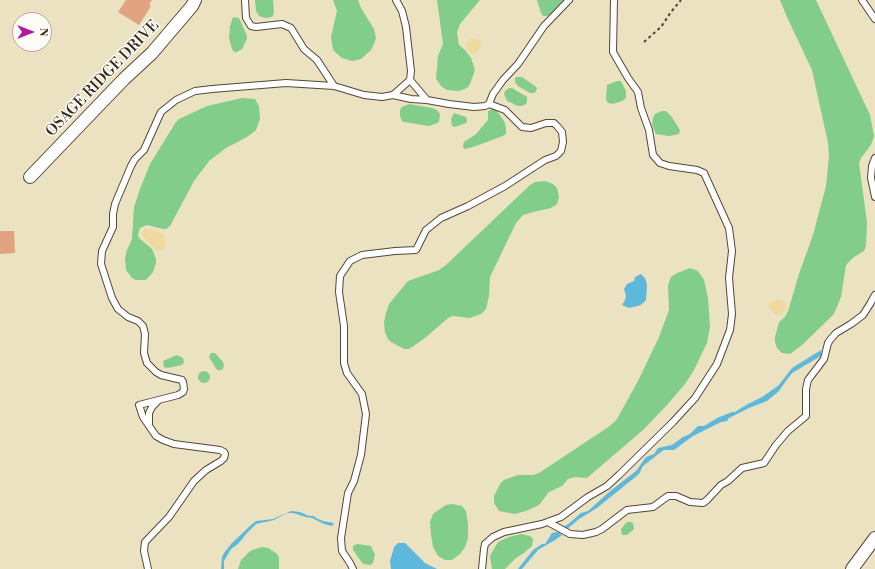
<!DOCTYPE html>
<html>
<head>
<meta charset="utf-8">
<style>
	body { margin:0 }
	#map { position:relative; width:875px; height:569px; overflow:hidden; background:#eae2c0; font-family:"Libre Bodoni",serif }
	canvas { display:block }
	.north { position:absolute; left:12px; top:12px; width:40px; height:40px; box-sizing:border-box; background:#fdfcf7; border:1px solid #afa8a0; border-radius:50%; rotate:90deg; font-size:11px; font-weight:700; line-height:16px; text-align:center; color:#3b2a1e }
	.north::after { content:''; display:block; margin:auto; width:14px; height:18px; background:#b5179e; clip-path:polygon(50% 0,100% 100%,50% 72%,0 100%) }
</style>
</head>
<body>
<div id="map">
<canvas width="875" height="569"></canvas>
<div class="north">N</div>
</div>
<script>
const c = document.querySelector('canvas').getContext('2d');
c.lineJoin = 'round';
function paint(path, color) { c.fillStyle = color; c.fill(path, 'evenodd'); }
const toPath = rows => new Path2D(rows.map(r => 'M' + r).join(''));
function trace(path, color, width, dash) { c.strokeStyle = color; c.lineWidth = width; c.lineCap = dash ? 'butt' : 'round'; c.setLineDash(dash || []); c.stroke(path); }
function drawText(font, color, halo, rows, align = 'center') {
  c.font = font + ' "Libre Bodoni",serif'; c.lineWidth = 3; c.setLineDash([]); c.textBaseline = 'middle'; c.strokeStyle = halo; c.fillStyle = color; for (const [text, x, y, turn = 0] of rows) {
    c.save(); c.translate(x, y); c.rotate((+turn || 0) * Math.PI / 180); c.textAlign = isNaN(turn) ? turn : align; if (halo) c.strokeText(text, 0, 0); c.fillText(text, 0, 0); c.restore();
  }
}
paint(toPath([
	[255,0,273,0,274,12,273,16,271,17,266,18,259,16,256,11],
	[333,0,358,0,361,8,374,29,376,38,374,44,371,50,361,59,352,61,342,58,335,52,333,49,331,37,337,11],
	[437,0,480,0,460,24,457,32,459,45,465,50,471,58,475,70,470,84,467,88,459,91,447,90,442,87,436,79,438,56,443,44],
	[537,0,565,0,551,15,547,16,543,16,541,13],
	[780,0,816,0,870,115,874,136,871,145,861,158,859,163,867,222,866,246,864,251,854,257,846,265,841,297,834,314,802,345,790,354,782,353,777,348,775,342,775,337,779,322,785,317,788,311,799,274,813,235,826,186,829,156,828,143,812,70,787,17],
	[233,17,239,18,247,36,247,39,242,49,237,52,234,52,232,49,229,38,230,26],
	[517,77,522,77,535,86,537,88,536,91,534,93,530,93,518,86,515,82,515,78],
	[617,81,621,81,626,91,626,98,622,101,613,104,608,103,606,99,607,85],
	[509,88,512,88,527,97,527,101,526,104,522,106,518,106,507,101,504,94,505,91],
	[242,98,255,99,259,106,260,119,256,130,247,137,226,148,209,161,194,181,170,226,166,229,163,229,147,225,140,228,138,235,139,238,152,249,156,259,156,263,153,272,146,280,136,280,132,278,126,270,125,258,127,250,132,239,134,207,140,189,150,164,176,122,179,119,207,106],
	[409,104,432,108,437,110,440,114,439,122,435,124,429,126,404,122,402,121,400,116,400,110,402,107],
	[493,109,497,111,504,121,506,127,506,134,503,136,473,147,464,149,463,146,464,142,476,134,488,120,488,111],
	[662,111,666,111,671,116,680,130,679,134,669,136,656,134,652,125,653,118,655,114],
	[454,113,466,117,467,121,466,123,455,127,452,126,451,119],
	[545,181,553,184,557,188,559,197,557,204,551,208,533,212,523,215,516,223,490,277,489,296,486,309,481,314,470,318,453,316,448,318,425,338,409,349,404,349,391,342,388,339,385,332,384,322,386,313,389,304,408,281,439,270,446,265,530,185,535,182],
	[690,268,698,271,704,280,708,298,710,327,707,343,694,370,685,384,667,405,643,430,587,478,575,477,568,479,562,486,549,492,539,505,526,511,515,514,499,511,494,503,494,496,500,484,504,480,518,475,533,475,539,473,610,426,617,419,638,381,659,337,669,310,668,285,671,277,675,274],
	[215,353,223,362,224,366,222,370,217,370,209,357,211,353],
	[177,355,183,358,184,362,182,365,167,368,164,367,163,361],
	'198 377a6 6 0 1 1 12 0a6 6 0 1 1-12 0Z',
	[452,504,462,506,466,511,468,524,468,538,465,547,460,554,452,560,445,560,438,556,433,547,431,535,430,522,433,514,437,511,446,505],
	[627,522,630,522,633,523,634,529,627,535,622,535,621,529],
	[521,534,530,536,533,539,532,546,524,553,516,558,505,569,492,569,490,556,498,542,509,537],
	[357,544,371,546,375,555,373,563,370,565,363,564,353,550,353,546],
	[262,547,268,548,276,553,279,557,279,569,238,569,241,560,248,553,252,550]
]), '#83cd8a');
paint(toPath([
	[474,38,481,42,481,47,477,52,472,54,469,52,465,44,469,40],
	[146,228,157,231,163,234,166,242,164,250,157,251,143,237,142,232],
	[778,299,784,301,787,306,783,314,779,315,775,314,769,308,770,303]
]), '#eeda9e');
paint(toPath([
	[641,274,645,278,647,285,646,300,641,305,629,308,622,305,625,300,626,296,624,289,627,284,634,281,635,277],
	[821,350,821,356,792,373,778,392,767,401,749,408,729,418,727,421,721,422,693,436,674,450,664,450,661,452,643,466,639,474,597,508,579,519,566,530,562,527,567,525,581,513,588,511,609,492,636,471,646,457,654,454,658,448,672,445,683,437,690,434,698,426,704,426,717,418,732,412,735,412,746,405,762,397,778,386,792,368],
	[291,511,300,512,309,516,314,516,316,518,323,521,334,523,332,526,324,524,312,518,306,517,293,513,287,513,274,520,256,524,247,533,238,544,231,549,224,561,224,569,221,569,222,557,224,553,232,543,251,525,256,521,273,519],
	[558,532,562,535,555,540,538,550,522,569,518,569,533,550,542,544,545,544,552,533],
	[398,543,405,543,425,563,437,569,391,569,390,561,394,547]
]), '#5eb8dc');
paint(toPath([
	[126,0,152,0,149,5,151,6,139,25,118,12],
	[0,231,14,231,15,253,0,254]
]), '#e1a37f');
const lane = toPath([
	[245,0,246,18,251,26,256,27,282,24,291,28,304,49,317,60,334,86],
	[862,0,875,19],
	[410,80,427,100],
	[393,95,410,80,411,71,406,27,402,11,396,0],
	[875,158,872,166,871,178,875,197],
	[149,424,149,413,152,407,157,402],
	[548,522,570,534,583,535,596,532,602,529,627,510,653,507,668,496,676,496,690,502,703,503,707,500,721,485,728,481,742,468,764,463,776,445,788,431,806,416,806,389,808,380,824,359,828,343,830,340,836,333,851,324,863,315,870,304,875,295],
	[148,569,144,551,145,542,169,517,194,481,206,470,221,461,224,458,225,454,224,452,220,450,174,444,163,440,156,436,143,417,139,405,178,395,183,392,184,389,183,382,182,380,161,375,156,372,147,363,144,353,145,334,143,326,138,321,128,317,118,309,112,298,101,264,102,251,113,227,113,214,115,204,131,166,135,159,144,150,161,112,176,100,195,91,212,89,286,83,334,86,364,95,382,97,393,95,411,99,427,100,449,104,474,107,485,106,489,104,493,94,503,80,518,64,544,26,569,0],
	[353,569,350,563,342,551,341,538,348,493,354,481,361,455,366,414,362,394,347,373,344,363,344,326,339,292,340,276,350,261,362,255,395,251,416,250,426,230,441,218,468,206,505,186,545,160,556,156,561,151,563,142,562,132,557,126,554,123,546,123,531,128,522,127,505,110,489,104],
	[482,569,484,549,485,544,493,537,504,532,542,524,561,517,588,497,607,486,619,475,673,422,695,398,717,364,730,330,732,314,729,278,732,251,729,228,704,173,697,170,669,166,660,163,653,155,649,130,641,108,638,92,628,78,613,52,614,0]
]);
const street = toPath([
	[30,177,124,79,152,53,192,6,195,0],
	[852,569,875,538]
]);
trace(lane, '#554636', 8);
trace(street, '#554636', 14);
trace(toPath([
	[644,42,661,27,671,12,681,0]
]), '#554636', 2, [3, 3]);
trace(lane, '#fff', 6);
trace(street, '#fff', 12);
drawText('15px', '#3b2a1e', '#fdfcf7', [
	["OSAGE RIDGE DRIVE",103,79,-46]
]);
</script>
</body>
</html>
